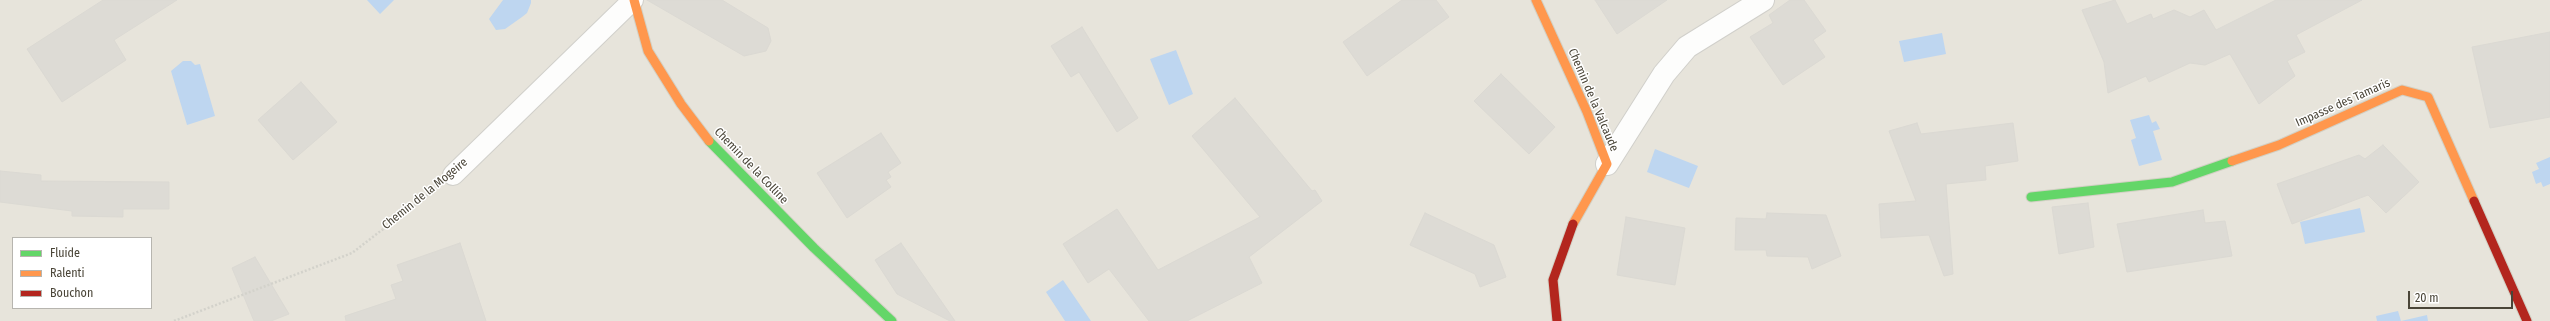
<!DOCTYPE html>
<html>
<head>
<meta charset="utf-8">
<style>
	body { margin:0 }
	#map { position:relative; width:2550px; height:321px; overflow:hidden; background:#f3f2ed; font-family:"Fira Sans Condensed",sans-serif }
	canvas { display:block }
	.legend { position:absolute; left:12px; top:237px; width:140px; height:72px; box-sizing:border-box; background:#fff; border:1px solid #b7b5af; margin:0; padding:5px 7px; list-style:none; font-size:12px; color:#4a4538 }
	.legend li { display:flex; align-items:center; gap:8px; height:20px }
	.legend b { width:20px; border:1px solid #b7b5af }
	.scale { position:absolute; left:2408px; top:291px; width:105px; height:18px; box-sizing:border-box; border:2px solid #4a4538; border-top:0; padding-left:5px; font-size:12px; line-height:14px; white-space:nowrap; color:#4a4538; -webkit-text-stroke:3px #fff; paint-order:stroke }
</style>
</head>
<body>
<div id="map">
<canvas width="2550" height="321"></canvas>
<ul class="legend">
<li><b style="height:5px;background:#63d668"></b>Fluide</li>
<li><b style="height:5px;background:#ff974d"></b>Ralenti</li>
<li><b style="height:5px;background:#b3261e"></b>Bouchon</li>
</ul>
<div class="scale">20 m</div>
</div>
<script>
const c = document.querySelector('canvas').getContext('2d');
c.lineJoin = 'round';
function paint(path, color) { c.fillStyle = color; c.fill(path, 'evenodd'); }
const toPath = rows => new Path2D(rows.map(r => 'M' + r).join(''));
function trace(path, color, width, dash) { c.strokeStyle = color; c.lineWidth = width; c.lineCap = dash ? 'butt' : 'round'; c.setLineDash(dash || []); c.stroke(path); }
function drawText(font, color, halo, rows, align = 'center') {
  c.font = font + ' "Fira Sans Condensed",sans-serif'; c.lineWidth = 3; c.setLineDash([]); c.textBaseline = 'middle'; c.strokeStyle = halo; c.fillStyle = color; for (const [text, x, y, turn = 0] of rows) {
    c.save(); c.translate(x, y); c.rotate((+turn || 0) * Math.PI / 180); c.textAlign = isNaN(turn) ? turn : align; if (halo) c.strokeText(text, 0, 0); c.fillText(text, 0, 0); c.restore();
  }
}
paint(toPath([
	[0,0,2550,0,2550,321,0,321],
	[13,238,151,238,151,308,13,308]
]), '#e7e4db');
paint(toPath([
	[367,0,394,0,380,14],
	[503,0,531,0,531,3,527,13,522,17,505,29,496,30,489,19],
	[1942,33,1946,54,1904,62,1899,41],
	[1176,50,1193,94,1169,105,1150,59],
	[183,61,191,61,195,65,200,64,215,116,187,125,171,71],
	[2149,115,2152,123,2156,121,2160,129,2153,131,2162,160,2139,166,2131,140,2136,138,2130,120],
	[1655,149,1698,166,1689,188,1647,172],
	[2550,157,2550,184,2543,187,2541,182,2536,184,2532,172,2539,169,2536,163],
	[2360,208,2365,232,2305,244,2300,222],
	[1063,280,1091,321,1065,321,1046,292],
	[2398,311,2401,321,2427,315,2428,321,2377,321,2376,316]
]), '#bed6f0');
const building = toPath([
	[103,0,177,0,114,40,126,60,62,102,27,49,103,0],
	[647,0,722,0,768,28,771,41,766,51,744,56,647,0],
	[1402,0,1436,0,1449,17,1367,76,1343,42,1402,0],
	[1595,0,1667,0,1617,34,1595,0],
	[1790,0,1804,0,1826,31,1813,40,1825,57,1783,85,1750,37,1773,23,1769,15,1790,0],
	[2115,0,2127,24,2151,14,2153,19,2174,10,2190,17,2204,10,2216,30,2276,0,2362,0,2296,35,2305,52,2287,61,2295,76,2259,104,2230,54,2205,65,2190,63,2149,82,2146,76,2108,93,2104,62,2082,10,2115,0],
	[1082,27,1138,118,1117,132,1079,72,1071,77,1051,46,1082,27],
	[2550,32,2550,117,2490,128,2472,47,2550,32],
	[1501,74,1555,127,1529,154,1474,101,1501,74],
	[301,82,337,122,293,160,258,120,301,82],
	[1235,98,1312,191,1315,190,1322,201,1249,257,1262,283,1187,321,1149,321,1109,269,1088,283,1063,244,1117,209,1158,270,1260,217,1192,136,1235,98],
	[1917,123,1921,134,2013,123,2018,161,1985,166,1986,180,1946,184,1953,274,1944,276,1929,235,1881,238,1879,204,1916,201,1889,131,1917,123],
	[881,133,901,163,888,172,891,177,886,180,891,187,847,218,817,173,881,133],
	[2383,145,2419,182,2386,213,2368,195,2292,224,2277,184,2359,155,2365,159,2383,145],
	[0,171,41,175,41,181,169,182,169,209,123,209,123,217,72,216,72,211,0,202,0,171],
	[2088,203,2094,247,2059,254,2052,207,2088,203],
	[2203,210,2205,223,2225,221,2232,256,2127,272,2117,224,2203,210],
	[1425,213,1494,245,1506,277,1480,287,1475,274,1410,245,1425,213],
	[1767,213,1826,215,1841,256,1812,269,1808,257,1767,256,1766,250,1735,250,1736,218,1766,219,1767,213],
	[1626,217,1685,228,1675,285,1617,275,1626,217],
	[460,243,486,321,346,321,345,316,396,299,391,285,403,281,397,265,460,243],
	[901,243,955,321,950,321,897,294,875,260,901,243],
	[255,257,289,314,271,321,254,321,232,268,255,257]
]);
paint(building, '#dddbd5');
trace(building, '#dbd9d3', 1);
const lane = toPath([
	[453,175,633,0]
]);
const street = toPath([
	[1607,164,1664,74,1687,47,1763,0]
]);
const fast = toPath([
	[709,141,814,248,892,321],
	[2031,197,2172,182,2232,161]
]);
const slow = toPath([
	[634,0,648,51,681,104,709,141],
	[1536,0,1587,112,1607,164,1573,224],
	[2232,161,2279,145,2402,90,2428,97,2474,201]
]);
const jam = toPath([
	[2474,201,2527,321],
	[1557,321,1553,280,1573,224]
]);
trace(lane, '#d1d0cb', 22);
trace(street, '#d1d0cb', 24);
trace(fast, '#d2d0c4', 11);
trace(slow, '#d2d0c4', 11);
trace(jam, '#d2d0c4', 11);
trace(toPath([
	[174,321,352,253,430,193]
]), '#d3d2cb', 2.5, [2, 2]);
trace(lane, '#fdfdfc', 20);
trace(street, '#fdfdfc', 22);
trace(fast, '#63d668', 9);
trace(slow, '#ff974d', 9);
trace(jam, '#b3261e', 9);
drawText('12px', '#4a4538', '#fff', [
	["Chemin de la Valcaude",1593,100,67],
	["Impasse des Tamaris",2343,103,-24],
	["Chemin de la Colline",751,166,46],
	["Chemin de la Mogeire",425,194,-39]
]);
</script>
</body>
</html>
